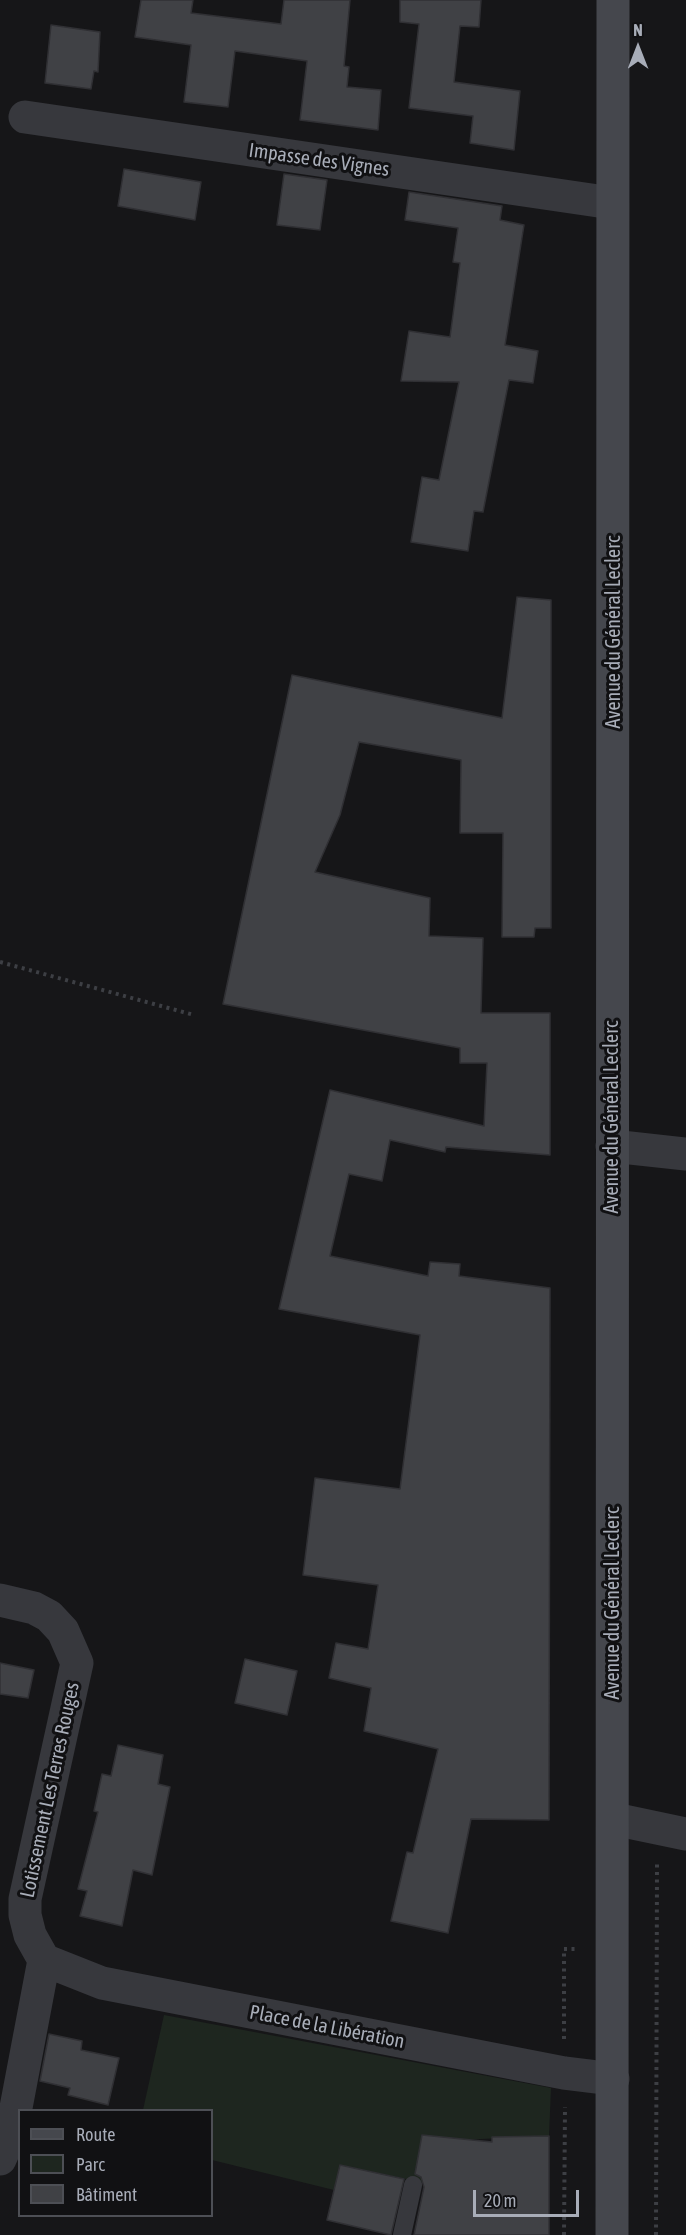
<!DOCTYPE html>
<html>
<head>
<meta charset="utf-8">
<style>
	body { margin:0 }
	#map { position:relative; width:686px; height:2235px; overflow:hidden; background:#161618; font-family:"Asap Condensed",sans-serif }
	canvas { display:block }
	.legend { position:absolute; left:18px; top:2109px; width:195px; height:108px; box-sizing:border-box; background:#111113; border:2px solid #4d4f55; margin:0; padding:8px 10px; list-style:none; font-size:18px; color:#a8adb8 }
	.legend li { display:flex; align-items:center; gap:12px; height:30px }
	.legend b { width:30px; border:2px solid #4d4f55 }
	.north { position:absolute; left:608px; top:18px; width:60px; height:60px; -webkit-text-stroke:4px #111113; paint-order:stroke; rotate:0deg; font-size:16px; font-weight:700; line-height:24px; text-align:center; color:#a8adb8 }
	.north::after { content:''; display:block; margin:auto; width:21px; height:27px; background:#a8adb8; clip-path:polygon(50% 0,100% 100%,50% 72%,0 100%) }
	.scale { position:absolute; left:473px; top:2190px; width:106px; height:27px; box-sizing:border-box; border:3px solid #a8adb8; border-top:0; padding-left:8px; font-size:18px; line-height:21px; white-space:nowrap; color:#a8adb8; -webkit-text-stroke:4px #111113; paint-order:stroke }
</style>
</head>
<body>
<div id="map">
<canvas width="686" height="2235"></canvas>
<ul class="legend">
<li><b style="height:8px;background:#45474d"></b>Route</li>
<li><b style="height:16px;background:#1e261f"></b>Parc</li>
<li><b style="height:16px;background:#404145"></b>Bâtiment</li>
</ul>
<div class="north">N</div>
<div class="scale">20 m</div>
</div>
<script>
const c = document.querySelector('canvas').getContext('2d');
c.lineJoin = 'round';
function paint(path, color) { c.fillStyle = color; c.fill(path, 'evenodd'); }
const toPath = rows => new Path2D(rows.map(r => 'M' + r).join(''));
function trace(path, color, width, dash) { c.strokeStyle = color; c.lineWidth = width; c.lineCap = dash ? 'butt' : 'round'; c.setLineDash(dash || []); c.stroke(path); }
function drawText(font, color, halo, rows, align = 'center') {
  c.font = font + ' "Asap Condensed",sans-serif'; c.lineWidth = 6; c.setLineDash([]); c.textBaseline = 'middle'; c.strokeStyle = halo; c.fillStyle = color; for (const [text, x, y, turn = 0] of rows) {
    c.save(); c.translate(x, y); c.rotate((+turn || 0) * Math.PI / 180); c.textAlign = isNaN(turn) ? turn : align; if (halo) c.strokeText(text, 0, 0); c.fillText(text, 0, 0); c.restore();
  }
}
paint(toPath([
	[164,2015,551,2088,549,2136,459,2140,422,2135,418,2158,430,2161,425,2183,340,2165,334,2190,212,2160,212,2110,143,2110]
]), '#1e261f');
const building = toPath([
	[141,0,193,0,191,13,281,24,284,0,350,0,344,66,349,67,347,87,381,90,378,130,300,120,307,61,235,51,228,107,184,102,191,45,135,37,141,0],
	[400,0,481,0,479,27,460,26,454,82,520,91,514,150,470,143,473,116,409,108,419,24,400,22,400,0],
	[51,25,100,32,98,72,94,71,91,89,45,83,51,25],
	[124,169,201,182,195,220,118,206,124,169],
	[284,174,327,180,320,230,277,225,284,174],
	[409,192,502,206,500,220,524,225,505,345,538,351,533,383,509,380,483,512,474,511,468,551,411,542,422,477,439,480,459,382,401,381,409,331,450,337,460,263,453,262,458,228,405,220,409,192],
	[517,597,551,600,551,928,535,928,534,937,502,937,503,833,460,833,461,760,359,742,340,815,315,872,430,898,429,936,483,938,481,1013,550,1013,550,1155,446,1147,445,1152,390,1140,382,1181,349,1174,330,1256,428,1276,430,1262,460,1264,459,1276,550,1288,549,1820,471,1819,448,1933,391,1921,407,1852,413,1853,438,1749,364,1731,371,1688,329,1678,336,1643,368,1649,378,1585,303,1575,315,1478,400,1489,420,1335,279,1309,330,1090,484,1126,487,1063,460,1063,460,1048,223,1004,292,675,502,718,517,597],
	[245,1659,297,1671,287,1715,235,1703,245,1659],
	[0,1663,34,1670,28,1698,0,1694,0,1663],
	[118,1745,163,1755,158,1784,170,1787,152,1875,133,1870,122,1926,80,1916,87,1891,78,1889,98,1812,94,1811,102,1774,111,1776,118,1745],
	[49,2034,82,2041,81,2050,119,2058,108,2105,68,2095,70,2088,40,2081,49,2034],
	[422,2135,492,2142,492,2137,549,2136,549,2235,414,2235,424,2187,421,2177,415,2174,422,2135],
	[340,2165,404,2179,391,2235,327,2220,340,2165]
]);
paint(building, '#404145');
trace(building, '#303034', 1.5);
trace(toPath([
	[0,962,194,1015],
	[564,2039,564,1949,577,1949],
	[564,2235,565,2107],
	[656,2235,657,1864]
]), '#3d3f44', 4, [3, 4.5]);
trace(toPath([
	[402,2235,413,2185]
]), '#37383d', 18);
trace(toPath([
	[25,117,612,203],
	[612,1146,686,1154],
	[0,1600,34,1608,49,1616,63,1631,77,1663,25,1899,25,1915,30,1935,44,1960,11,2134,0,2159],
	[614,1819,686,1834],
	[44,1960,102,1983,564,2073,613,2079]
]), '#37383d', 33);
trace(toPath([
	[612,2235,613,0]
]), '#45474d', 33);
drawText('20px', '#a8adb8', '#111113', [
	["Impasse des Vignes",319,160,8],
	["Avenue du Général Leclerc",614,632,-90],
	["Avenue du Général Leclerc",612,1117,-90],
	["Avenue du Général Leclerc",613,1603,-90],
	["Lotissement Les Terres Rouges",50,1790,-78],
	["Place de la Libération",327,2027,11]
]);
</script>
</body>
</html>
